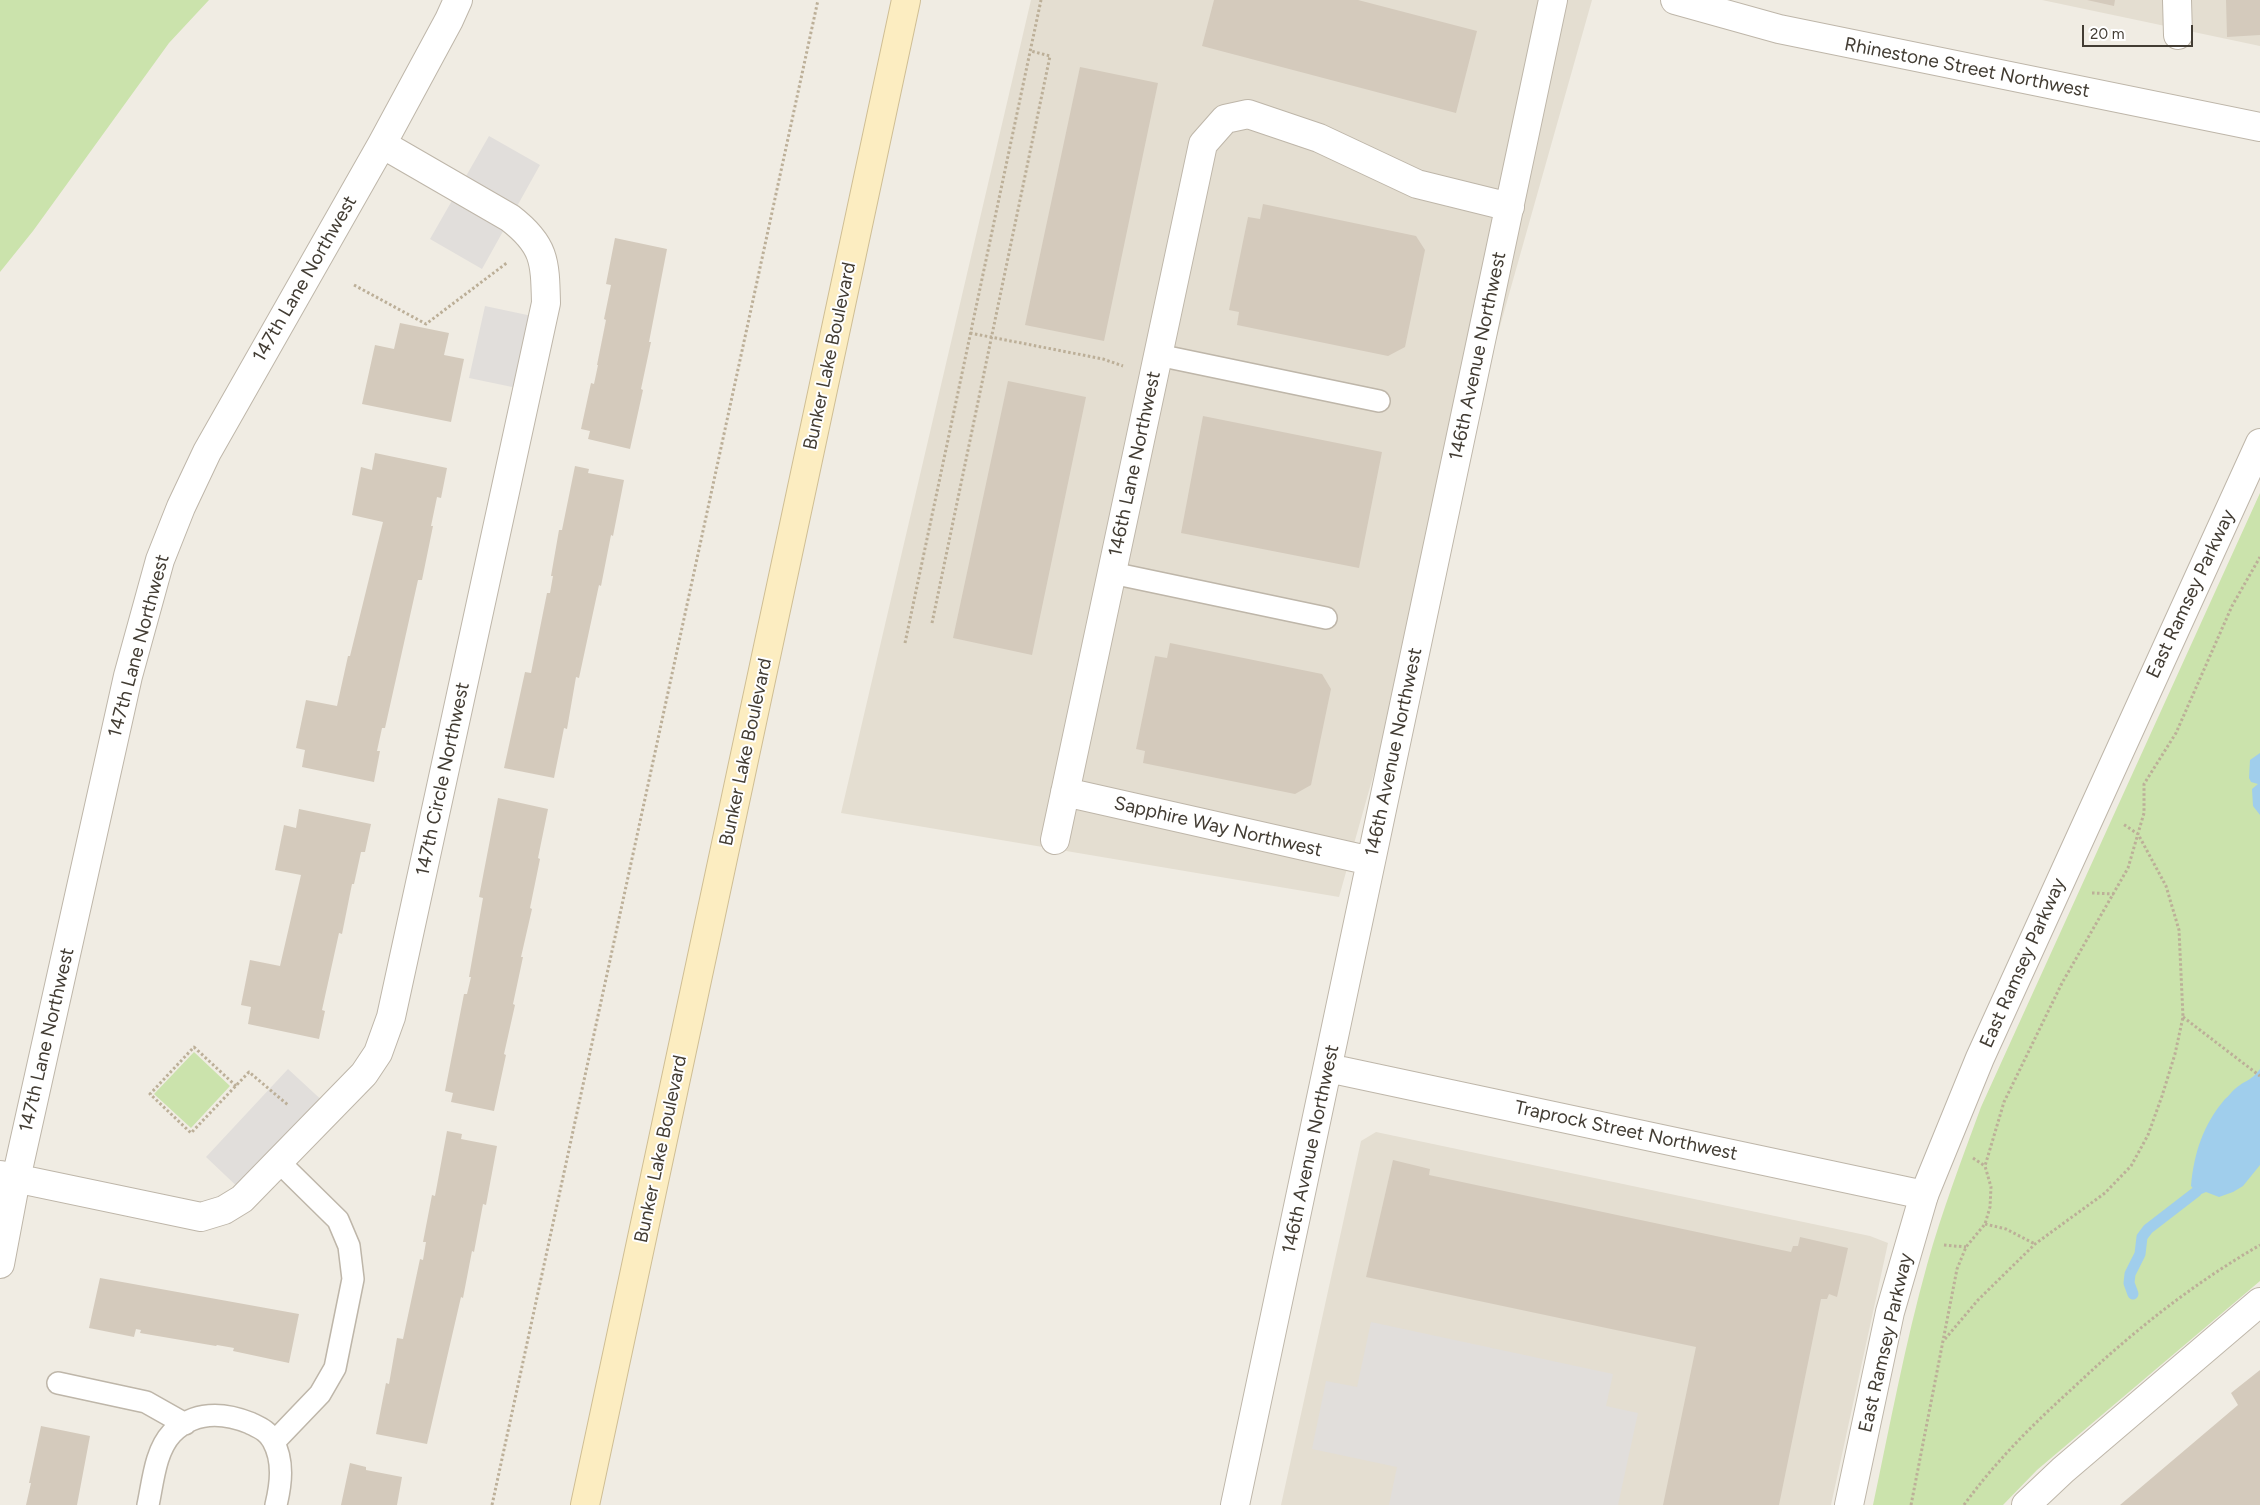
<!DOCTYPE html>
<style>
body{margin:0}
#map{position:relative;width:2260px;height:1505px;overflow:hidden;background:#f0ece3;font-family:Figtree,sans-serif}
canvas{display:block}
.scale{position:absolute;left:2082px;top:25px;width:111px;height:22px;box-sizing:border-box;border:2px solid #423c33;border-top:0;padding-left:6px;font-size:15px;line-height:18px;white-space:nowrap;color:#423c33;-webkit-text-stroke:4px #fff;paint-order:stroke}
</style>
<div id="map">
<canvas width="2260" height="1505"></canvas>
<div class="scale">20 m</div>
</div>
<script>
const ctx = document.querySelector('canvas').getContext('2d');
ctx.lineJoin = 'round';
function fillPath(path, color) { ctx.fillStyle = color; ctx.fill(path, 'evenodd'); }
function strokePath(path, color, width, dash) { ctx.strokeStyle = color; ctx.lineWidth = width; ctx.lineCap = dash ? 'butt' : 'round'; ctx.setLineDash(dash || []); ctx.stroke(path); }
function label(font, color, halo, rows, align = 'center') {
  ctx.font = font + ' Figtree,sans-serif'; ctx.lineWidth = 4; ctx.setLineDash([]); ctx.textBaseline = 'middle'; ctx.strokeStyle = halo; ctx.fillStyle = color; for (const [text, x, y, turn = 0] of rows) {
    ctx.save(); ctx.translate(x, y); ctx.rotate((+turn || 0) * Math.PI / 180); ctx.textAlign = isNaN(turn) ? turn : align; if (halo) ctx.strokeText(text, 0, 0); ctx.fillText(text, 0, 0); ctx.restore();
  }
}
fillPath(new Path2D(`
 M 1031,0 L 1592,0 L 1339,897 L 841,813 Z
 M 2042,0 L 2260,0 L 2260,46 Z
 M 1376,1132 L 1870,1236 L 1888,1243 L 1831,1505 L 1281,1505 L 1361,1141 Z`), '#e4ded1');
fillPath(new Path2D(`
 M 0,0 L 209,0 L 169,43 L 33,231 L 0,272 Z
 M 2260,493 L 2260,1281 L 2037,1470 L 2003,1505 L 1873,1505 C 1890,1425 1905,1344 1927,1265 C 1942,1211 1962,1159 1981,1107 Z
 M 194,1052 L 230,1086 L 191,1128 L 154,1094 Z`), '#cbe3ac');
fillPath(new Path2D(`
 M 489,136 L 540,165 L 482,269 L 430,239 Z
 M 485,306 L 532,316 L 517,388 L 469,378 Z
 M 288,1069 L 327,1105 L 244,1193 L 206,1157 Z
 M 1371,1322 L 1613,1374 L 1606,1406 L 1638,1413 L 1618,1505 L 1389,1505 L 1397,1467 L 1312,1449 L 1326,1381 L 1357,1387 Z`), '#e1dedb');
fillPath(new Path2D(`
 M 2260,753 L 2260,815 L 2253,806 L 2252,789 L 2258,784 L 2251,782 L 2249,778 L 2250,760 Z
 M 2260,1069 L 2260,1165 L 2243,1186 L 2233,1192 L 2219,1197 L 2206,1192 L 2199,1195 L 2191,1186 C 2194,1153 2203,1125 2225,1099 C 2229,1096 2232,1091 2236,1088 C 2247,1079 2250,1082 2260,1069 Z`), '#a0ceec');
strokePath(new Path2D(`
 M 2133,1294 L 2129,1283 L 2130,1274 L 2140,1254 L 2142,1237 L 2148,1229 L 2196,1192`), '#a0ceec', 11);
fillPath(new Path2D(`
 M 1214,0 L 1358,0 L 1477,31 L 1456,113 L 1202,46 Z
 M 2087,0 L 2115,0 L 2114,6 Z
 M 2226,0 L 2260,0 L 2260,35 L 2227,37 Z
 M 1080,67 L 1158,83 L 1104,341 L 1025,325 Z
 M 1263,204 L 1416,236 L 1425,250 L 1405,347 L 1388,356 L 1237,325 L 1239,312 L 1229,310 L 1248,217 L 1260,219 Z
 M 615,238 L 667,249 L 649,342 L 651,342 L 641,389 L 643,390 L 630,449 L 588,439 L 590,431 L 581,429 L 591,383 L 594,384 L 598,365 L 597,365 L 606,320 L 604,319 L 611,285 L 606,284 Z
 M 400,323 L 449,333 L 444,355 L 464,359 L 451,422 L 362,404 L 375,345 L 394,349 Z
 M 1008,381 L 1086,397 L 1032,655 L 953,638 Z
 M 1203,416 L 1382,452 L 1359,568 L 1181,533 Z
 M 375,453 L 447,468 L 441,498 L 437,497 L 431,526 L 433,526 L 422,580 L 418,580 L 385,728 L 382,728 L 377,751 L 380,751 L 374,782 L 302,767 L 305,750 L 296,748 L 306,700 L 337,706 L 348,656 L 350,656 L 383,522 L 352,515 L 361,467 L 372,470 Z
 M 575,466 L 589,469 L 588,473 L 624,480 L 613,536 L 611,535 L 601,586 L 599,585 L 579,678 L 576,677 L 567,729 L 564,728 L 554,778 L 504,768 L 525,672 L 531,673 L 547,593 L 550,593 L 553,576 L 551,576 L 559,530 L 562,530 Z
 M 1170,643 L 1322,674 L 1331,689 L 1311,785 L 1295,794 L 1143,763 L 1145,751 L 1136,749 L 1155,656 L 1167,658 Z
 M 498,798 L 548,809 L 538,858 L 540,859 L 530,908 L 532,909 L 521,957 L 523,957 L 513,1004 L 515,1005 L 504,1054 L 506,1055 L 494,1111 L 451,1102 L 453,1093 L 445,1091 L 464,994 L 467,994 L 471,977 L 469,977 L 483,898 L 479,897 Z
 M 299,809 L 371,824 L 365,852 L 361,852 L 354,884 L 352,884 L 342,934 L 339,933 L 322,1010 L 325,1011 L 319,1039 L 248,1024 L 251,1007 L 241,1005 L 250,960 L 280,966 L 301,875 L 275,870 L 284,825 L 296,828 Z
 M 447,1131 L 462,1134 L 461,1139 L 497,1146 L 486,1205 L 483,1204 L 474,1252 L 472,1251 L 463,1298 L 461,1297 L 427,1444 L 376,1434 L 386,1383 L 389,1384 L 397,1338 L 403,1339 L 420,1259 L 423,1260 L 426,1242 L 423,1242 L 432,1195 L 435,1196 Z
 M 1393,1160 L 1430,1169 L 1429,1175 L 1791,1252 L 1793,1246 L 1798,1246 L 1800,1237 L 1848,1248 L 1837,1297 L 1829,1294 L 1827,1299 L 1821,1299 L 1779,1505 L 1663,1505 L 1696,1347 L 1366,1277 Z
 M 100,1278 L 299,1314 L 289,1363 L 233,1351 L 234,1348 L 217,1345 L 216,1346 L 140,1333 L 141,1330 L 136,1329 L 134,1337 L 89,1328 Z
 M 2260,1370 L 2260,1505 L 2120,1505 L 2238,1405 L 2231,1393 Z
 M 41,1426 L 90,1436 L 77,1505 L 26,1505 L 31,1483 L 29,1483 Z
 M 350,1463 L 366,1467 L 366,1470 L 402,1477 L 397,1505 L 341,1505 Z`), '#d4cabc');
const service = new Path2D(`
 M 1158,355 L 1379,401
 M 1112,573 L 1326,618
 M 58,1383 L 146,1402 L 185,1424
 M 274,1442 L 320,1394 L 335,1368 L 353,1279 L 349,1246 L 338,1220 L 279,1162
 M 148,1505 C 153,1482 155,1451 172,1433 C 194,1411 223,1412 250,1423 C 260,1428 268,1431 273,1441 C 284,1461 281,1484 276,1505`);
const minor = new Path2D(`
 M 2177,0 L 2178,35
 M 1065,792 L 1371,861
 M 1055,840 L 1203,144 L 1225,119 L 1248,114 L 1319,138 L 1417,184 L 1510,207
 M 1328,1068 L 1924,1195
 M 0,1175 L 201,1217 L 224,1210 L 242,1199 L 364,1074 L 378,1053 L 391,1017 L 546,303 C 545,261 545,245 510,218 L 382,144
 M 0,1264 L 16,1179 L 128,676 L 160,560 L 181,507 L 207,452 L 382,144 L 449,20 L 458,0
 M 1235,1505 L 1553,0`);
const tertiary = new Path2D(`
 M 1675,0 L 1779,29 L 2260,127
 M 1849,1505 L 1890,1312 L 1924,1195 L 1980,1058 L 2260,443
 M 2026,1505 L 2063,1470 L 2260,1302`);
const secondary = new Path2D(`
 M 585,1505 L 906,0`);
strokePath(service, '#beb6a9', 24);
strokePath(minor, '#beb6a9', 30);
strokePath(tertiary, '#beb6a9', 30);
strokePath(secondary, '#cfbe94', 30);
strokePath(new Path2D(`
 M 354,285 L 426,324 L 508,262
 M 970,333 L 1103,359 L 1123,366
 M 932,623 L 1050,56 L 1031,51
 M 905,643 L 1041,0
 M 2092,893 L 2114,894
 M 2183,1017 L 2260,1076
 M 236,1086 L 194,1047 L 150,1094 L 191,1133 L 249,1072 L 288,1105
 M 1973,1158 L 1985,1166
 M 1985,1224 L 2006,1229 L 2035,1244
 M 1944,1245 L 1966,1247
 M 1945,1339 L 1978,1300 L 2035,1244 L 2105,1193 L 2131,1166 L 2148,1135 L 2162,1096 L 2175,1054 L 2183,1017 L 2179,930 L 2166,886 L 2138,834 L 2123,824
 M 492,1505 L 818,0
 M 1911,1505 L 1957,1269 L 1966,1247 L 1985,1224 L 1990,1207 L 1991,1187 L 1985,1166 L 2004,1102 L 2062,983 L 2128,868 L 2144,813 L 2144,784 L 2176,733 L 2232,606 L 2260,557
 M 1964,1505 C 1995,1462 2033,1424 2073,1388 C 2131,1333 2191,1285 2260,1245`), '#bcaf98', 3, [2.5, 2.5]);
strokePath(service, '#fff', 21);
strokePath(minor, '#fff', 28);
strokePath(tertiary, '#fff', 28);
strokePath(secondary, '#fcedc1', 28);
label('19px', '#423c33', '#fff', [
 ["Rhinestone Street Northwest",1967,68,11],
 ["147th Lane Northwest",305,279,-60],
 ["Bunker Lake Boulevard",830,356,-78],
 ["146th Avenue Northwest",1478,356,-78],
 ["146th Lane Northwest",1135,464,-78],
 ["East Ramsey Parkway",2191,594,-65],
 ["147th Lane Northwest",139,646,-75],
 ["Bunker Lake Boulevard",746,752,-78],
 ["146th Avenue Northwest",1394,752,-78],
 ["147th Circle Northwest",443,779,-78],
 ["Sapphire Way Northwest",1218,827,13],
 ["East Ramsey Parkway",2023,963,-66],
 ["147th Lane Northwest",47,1040,-77],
 ["Traprock Street Northwest",1626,1131,12],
 ["Bunker Lake Boulevard",661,1149,-78],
 ["146th Avenue Northwest",1311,1149,-78],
 ["East Ramsey Parkway",1886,1343,-77]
]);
</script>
